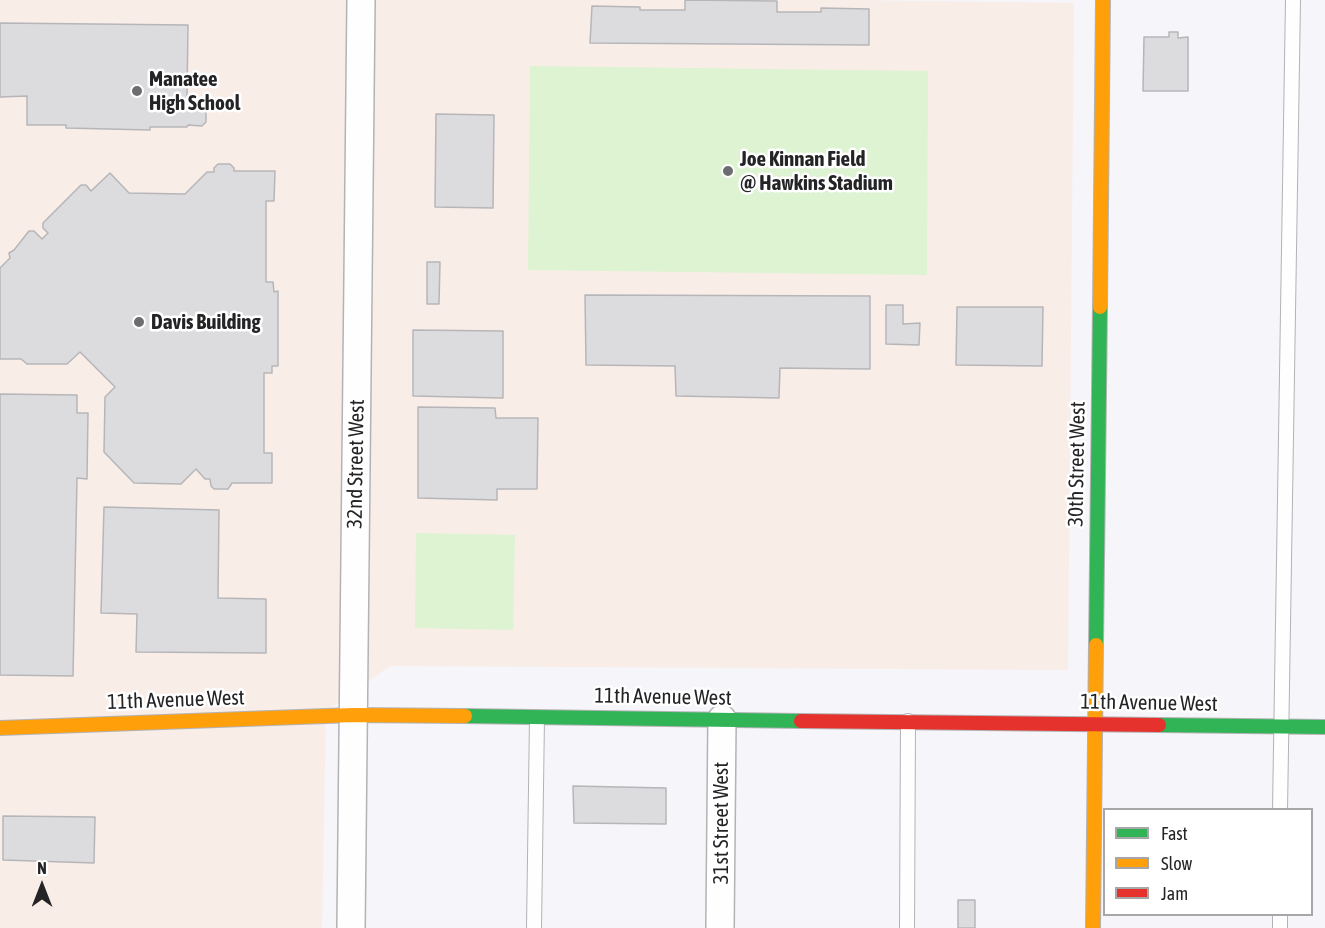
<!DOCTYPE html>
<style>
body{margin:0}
#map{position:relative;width:1325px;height:928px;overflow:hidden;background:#f5f5fa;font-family:"Asap Condensed",sans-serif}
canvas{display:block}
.legend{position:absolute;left:1103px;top:808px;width:210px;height:108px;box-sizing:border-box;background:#fff;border:2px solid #a7a7a8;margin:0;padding:8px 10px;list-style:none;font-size:18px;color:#242426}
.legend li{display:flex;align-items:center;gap:12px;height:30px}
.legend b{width:30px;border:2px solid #a7a7a8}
.north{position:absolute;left:12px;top:856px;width:60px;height:60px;-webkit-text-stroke:4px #fff;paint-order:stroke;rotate:0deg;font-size:16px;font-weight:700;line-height:24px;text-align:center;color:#242426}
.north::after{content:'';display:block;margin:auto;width:21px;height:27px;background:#242426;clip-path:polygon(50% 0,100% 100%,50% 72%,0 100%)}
</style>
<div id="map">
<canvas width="1325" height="928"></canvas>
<ul class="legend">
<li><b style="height:8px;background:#30b455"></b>Fast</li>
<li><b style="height:8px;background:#ff9f0a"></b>Slow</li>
<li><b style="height:8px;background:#e5322d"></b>Jam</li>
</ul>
<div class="north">N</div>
</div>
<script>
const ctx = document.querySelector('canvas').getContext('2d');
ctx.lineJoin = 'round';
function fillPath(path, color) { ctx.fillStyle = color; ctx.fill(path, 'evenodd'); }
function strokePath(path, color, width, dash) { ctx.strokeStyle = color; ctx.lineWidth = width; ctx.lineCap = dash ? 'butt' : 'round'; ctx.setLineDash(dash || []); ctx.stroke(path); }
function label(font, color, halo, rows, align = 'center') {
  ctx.font = font + ' "Asap Condensed",sans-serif'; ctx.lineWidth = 5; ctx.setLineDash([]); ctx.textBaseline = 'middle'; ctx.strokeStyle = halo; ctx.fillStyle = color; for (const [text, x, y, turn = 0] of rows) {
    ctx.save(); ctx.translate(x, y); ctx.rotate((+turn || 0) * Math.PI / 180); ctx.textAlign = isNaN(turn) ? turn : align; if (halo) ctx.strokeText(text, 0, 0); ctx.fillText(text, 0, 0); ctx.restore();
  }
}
fillPath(new Path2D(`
 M 0,0 L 853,0 L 1074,3 L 1068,670 L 390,666 L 326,711 L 322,928 L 0,928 Z`), '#f9ede8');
fillPath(new Path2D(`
 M 530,66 L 928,71 L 927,275 L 528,270 Z
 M 416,533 L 515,535 L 513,630 L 415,628 Z`), '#ddf3d1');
const building = new Path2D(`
 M 685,0 L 777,1 L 777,12 L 821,12 L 821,8 L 869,9 L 869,45 L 590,43 L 592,6 L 640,7 L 640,10 L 685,10 Z
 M 0,23 L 188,25 L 187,97 L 202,98 L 206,102 L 206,122 L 202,126 L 188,125 L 187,127 L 150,127 L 150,130 L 66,128 L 66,125 L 27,125 L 27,96 L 0,97 Z
 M 1169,32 L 1178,32 L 1178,38 L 1188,37 L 1188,91 L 1143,91 L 1144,37 L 1169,37 Z
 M 436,114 L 494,115 L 493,208 L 435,207 Z
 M 218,164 L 230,164 L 234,168 L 234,171 L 275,171 L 274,201 L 266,201 L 266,282 L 273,282 L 274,292 L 278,291 L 278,366 L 272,366 L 272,373 L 264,373 L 264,453 L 272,453 L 272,483 L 232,483 L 228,489 L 214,489 L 211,486 L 210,479 L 205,479 L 196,469 L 181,484 L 134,483 L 104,452 L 105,397 L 115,387 L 80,352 L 67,364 L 27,364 L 21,359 L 0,359 L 0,268 L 10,258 L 9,253 L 14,250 L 29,231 L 34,231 L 42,239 L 48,233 L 43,228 L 43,223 L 81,185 L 86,185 L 91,191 L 110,173 L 129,193 L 185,194 L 207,172 L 214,172 L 214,168 Z
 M 427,262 L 440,262 L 439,304 L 427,304 Z
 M 585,295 L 870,296 L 870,369 L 780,368 L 779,398 L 676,396 L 675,366 L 586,365 Z
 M 886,305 L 903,305 L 903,324 L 920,323 L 919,345 L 886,344 Z
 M 957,307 L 1043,307 L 1042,366 L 956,365 Z
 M 413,330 L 503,331 L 503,398 L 413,396 Z
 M 0,394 L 77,395 L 77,413 L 88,413 L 87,479 L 77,478 L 73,676 L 0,675 Z
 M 418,407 L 495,408 L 496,418 L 538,418 L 537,489 L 497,489 L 497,500 L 418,498 Z
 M 104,507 L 219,510 L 218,598 L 266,599 L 266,653 L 136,652 L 137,614 L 101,613 Z
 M 573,786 L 666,788 L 666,824 L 574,823 Z
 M 3,816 L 95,817 L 94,863 L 3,860 Z
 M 958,900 L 975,900 L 975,928 L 958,928 Z`);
fillPath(building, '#dcdcdf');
strokePath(building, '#b6b6b9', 1.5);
const lane = new Path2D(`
 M 1280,810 L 1293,0
 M 534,928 L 537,717
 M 907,928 L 908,721
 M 1280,928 L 1280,914`);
const street = new Path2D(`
 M 351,928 L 361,0
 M 720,928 L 722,719`);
const fast = new Path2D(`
 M 1096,645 L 1100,307
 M 465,716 L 801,721
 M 1159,725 L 1325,727`);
const slow = new Path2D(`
 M 1100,307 L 1103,0
 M 0,728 L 353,715 L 465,716
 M 1093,928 L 1096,645`);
const jam = new Path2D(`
 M 801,721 L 1159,725`);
strokePath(lane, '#b3b3b6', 16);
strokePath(street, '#b3b3b6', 30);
strokePath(fast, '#b3b3b6', 16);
strokePath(slow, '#b3b3b6', 16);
strokePath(jam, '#b3b3b6', 16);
strokePath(lane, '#fefefe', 14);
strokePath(street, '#fefefe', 27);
strokePath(fast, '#30b455', 14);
strokePath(slow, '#ff9f0a', 14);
strokePath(jam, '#e5322d', 14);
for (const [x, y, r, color] of [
 [137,91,6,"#6d6d70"],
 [728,171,6,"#6d6d70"],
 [139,322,6,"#6d6d70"]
]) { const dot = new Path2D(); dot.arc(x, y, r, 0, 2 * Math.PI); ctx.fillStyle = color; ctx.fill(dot); strokePath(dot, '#fff', 2); }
label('bold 21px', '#242426', '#fff', [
 ["Manatee",149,79],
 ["High School",149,103],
 ["Joe Kinnan Field",740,159],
 ["@ Hawkins Stadium",740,183],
 ["Davis Building",151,322]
], 'left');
label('21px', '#242426', '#fff', [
 ["32nd Street West",356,464,-89],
 ["30th Street West",1077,464,-89],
 ["11th Avenue West",663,697,1],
 ["11th Avenue West",176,700,-2],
 ["11th Avenue West",1149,703,1],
 ["31st Street West",721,823,-90]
]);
</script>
